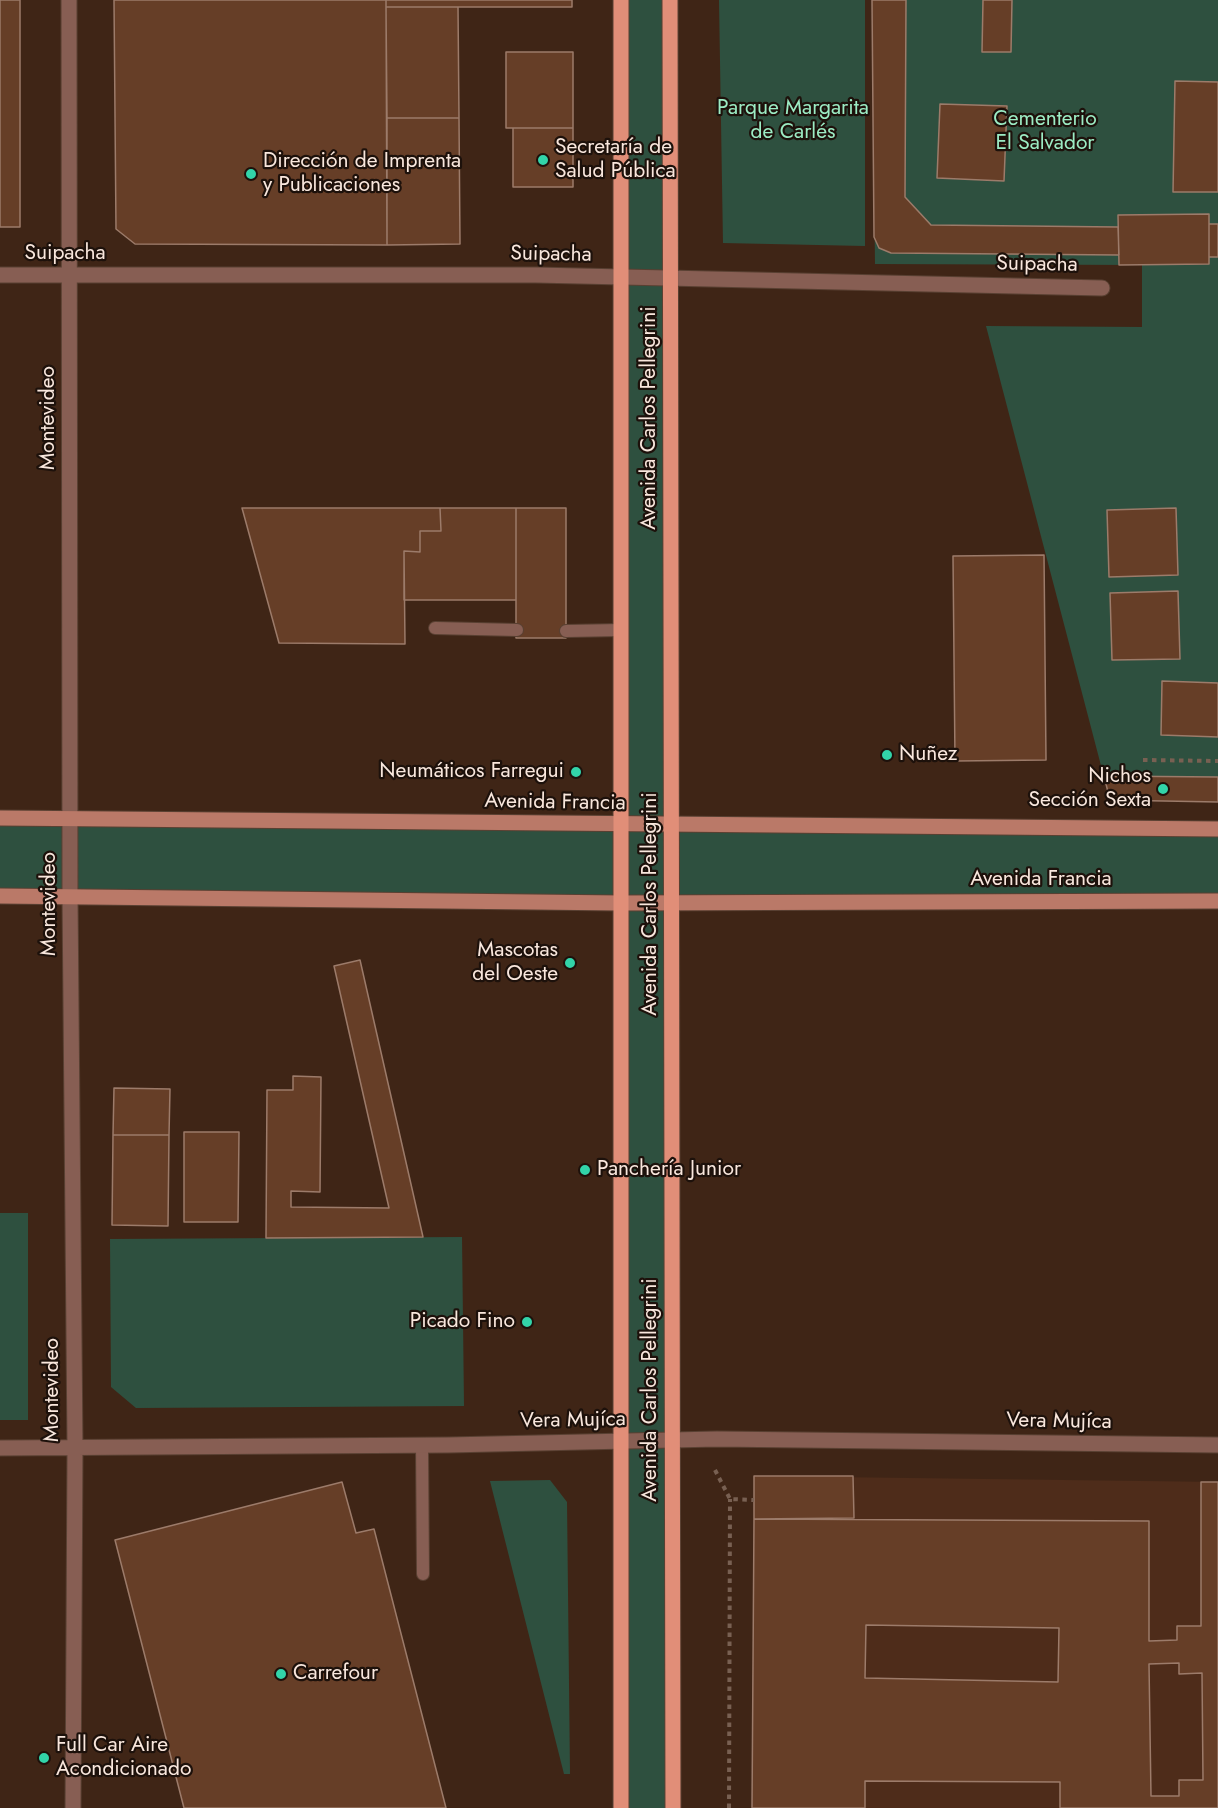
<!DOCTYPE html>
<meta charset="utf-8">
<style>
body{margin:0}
canvas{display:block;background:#3f2516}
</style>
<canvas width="1218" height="1808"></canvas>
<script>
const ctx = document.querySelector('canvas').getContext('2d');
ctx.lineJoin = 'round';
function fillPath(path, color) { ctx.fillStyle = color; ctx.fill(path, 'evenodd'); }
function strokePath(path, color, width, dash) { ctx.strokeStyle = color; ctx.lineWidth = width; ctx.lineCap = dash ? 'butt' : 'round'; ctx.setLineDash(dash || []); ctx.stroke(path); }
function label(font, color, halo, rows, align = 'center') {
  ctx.font = font + ' Jost,sans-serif'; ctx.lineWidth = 4.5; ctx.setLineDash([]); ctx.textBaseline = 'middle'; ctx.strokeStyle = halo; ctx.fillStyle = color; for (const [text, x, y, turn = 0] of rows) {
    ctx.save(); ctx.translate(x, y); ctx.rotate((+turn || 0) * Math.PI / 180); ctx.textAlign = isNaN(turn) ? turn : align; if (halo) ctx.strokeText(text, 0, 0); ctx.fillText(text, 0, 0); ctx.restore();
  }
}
fillPath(new Path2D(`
 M 754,1476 L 1218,1482 L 1218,1808 L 752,1808 Z`), '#4e2c1a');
fillPath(new Path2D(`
 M 621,0 L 670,0 L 672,824 L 1218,829 L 1218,901 L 672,903 L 673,1808 L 621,1808 L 621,903 L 0,896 L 0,818 L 620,824 Z
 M 719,0 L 865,0 L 865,246 L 723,243 Z
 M 872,0 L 1218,0 L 1218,802 L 1110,800 L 986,326 L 1142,327 L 1142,265 L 875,264 Z
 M 0,1213 L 28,1213 L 28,1420 L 0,1420 Z
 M 462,1237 L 464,1406 L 136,1408 L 111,1387 L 110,1239 Z
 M 550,1480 L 567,1502 L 570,1774 L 564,1774 L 490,1481 Z`), '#2e503f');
const building = new Path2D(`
 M 0,0 L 20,0 L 20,227 L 0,227 Z
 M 114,0 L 386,0 L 387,245 L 135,244 L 116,229 Z
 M 386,0 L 572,0 L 572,7 L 386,7 Z
 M 872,0 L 906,0 L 905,197 L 931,225 L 1118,227 L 1119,255 L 891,253 L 879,248 L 874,237 Z
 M 983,0 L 1012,0 L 1011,52 L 982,52 Z
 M 386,7 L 458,7 L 459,118 L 387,118 Z
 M 506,52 L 573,52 L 573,128 L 506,128 Z
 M 1175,81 L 1218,82 L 1218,192 L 1173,192 Z
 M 940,104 L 1007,106 L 1004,181 L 937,178 Z
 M 387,118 L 459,118 L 460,244 L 387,245 Z
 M 513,128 L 573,128 L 573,187 L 513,187 Z
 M 1209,214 L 1209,264 L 1119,265 L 1118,215 Z
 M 1209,224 L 1218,224 L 1218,257 L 1209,257 Z
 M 242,508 L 440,508 L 441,531 L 420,531 L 420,552 L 404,551 L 405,644 L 279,643 Z
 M 440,508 L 516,508 L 516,600 L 404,600 L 404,551 L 420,552 L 420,531 L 441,531 Z
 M 516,508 L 566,508 L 566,638 L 516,638 Z
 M 1176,508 L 1178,575 L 1109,577 L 1107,510 Z
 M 1044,555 L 1046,760 L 955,761 L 953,556 Z
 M 1178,591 L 1180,659 L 1112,660 L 1110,593 Z
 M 1162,681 L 1218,683 L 1218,737 L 1161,735 Z
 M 1104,776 L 1218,777 L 1218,802 L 1110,800 Z
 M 360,960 L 423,1237 L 266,1238 L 267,1090 L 293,1090 L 293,1076 L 321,1077 L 320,1192 L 291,1191 L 291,1207 L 389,1208 L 334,966 Z
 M 114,1088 L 170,1089 L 169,1135 L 113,1135 Z
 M 184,1132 L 239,1132 L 238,1222 L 184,1222 Z
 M 113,1135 L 169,1135 L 168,1226 L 112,1225 Z
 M 754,1476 L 853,1476 L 854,1518 L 754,1519 Z
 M 342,1482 L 356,1533 L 374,1529 L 446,1808 L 184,1808 L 115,1540 Z
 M 1201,1482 L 1218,1482 L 1218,1808 L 1060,1808 L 1060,1782 L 865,1781 L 865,1808 L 752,1808 L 754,1519 L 1149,1521 L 1149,1641 L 1177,1640 L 1177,1626 L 1201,1626 ZM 866,1625 L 1059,1628 L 1058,1682 L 865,1678 ZM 1179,1663 L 1179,1674 L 1202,1673 L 1203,1780 L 1179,1780 L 1179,1796 L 1151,1796 L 1149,1664 Z`);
fillPath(building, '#663e27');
strokePath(building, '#9c7b6a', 1.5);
const service = new Path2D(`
 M 435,628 L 517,630
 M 566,631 L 621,630
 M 422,1445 L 423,1574`);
const minor = new Path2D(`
 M 69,0 L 70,896 L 75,1448 L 73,1808
 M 0,275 L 536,275 L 1102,288
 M 0,1448 L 448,1445 L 717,1439 L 1218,1445`);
const secondary = new Path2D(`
 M 0,818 L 1218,829
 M 0,896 L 621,903 L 1218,901`);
const primary = new Path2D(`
 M 621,0 L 621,1808
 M 670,0 L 673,1808`);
strokePath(service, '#594032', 14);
strokePath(minor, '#594032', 17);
strokePath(secondary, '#594032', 17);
strokePath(primary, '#594032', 17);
strokePath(new Path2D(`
 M 1143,760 L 1218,761
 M 715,1470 L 730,1499 L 754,1500
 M 729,1808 L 730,1499`), '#786052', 4, [4.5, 4.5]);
strokePath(service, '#875e53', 12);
strokePath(minor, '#875e53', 15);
strokePath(secondary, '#ba7968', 15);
strokePath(primary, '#e18e78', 15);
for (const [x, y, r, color] of [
 [543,160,6,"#32d4a9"],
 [251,174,6,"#32d4a9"],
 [887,755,6,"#32d4a9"],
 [576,772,6,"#32d4a9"],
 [1163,789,6,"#32d4a9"],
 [570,963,6,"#32d4a9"],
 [585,1170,6,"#32d4a9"],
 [527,1322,6,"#32d4a9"],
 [281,1674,6,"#32d4a9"],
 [44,1758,6,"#32d4a9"]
]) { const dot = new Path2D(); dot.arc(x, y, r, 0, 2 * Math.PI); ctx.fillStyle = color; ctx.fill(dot); strokePath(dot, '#1d110b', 2); }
label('21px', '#9cecc4', '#1d110b', [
 ["Parque Margarita",793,109],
 ["de Carlés",793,133],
 ["Cementerio",1045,120],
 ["El Salvador",1045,144]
]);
label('21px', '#f9e7dd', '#1d110b', [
 ["Secretaría de",555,148],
 ["Salud Pública",555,172],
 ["Dirección de Imprenta",263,162],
 ["y Publicaciones",263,186],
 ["Nuñez",899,755],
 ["Neumáticos Farregui",564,772,"right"],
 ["Nichos",1151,777,"right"],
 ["Sección Sexta",1151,801,"right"],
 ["Mascotas",558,951,"right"],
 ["del Oeste",558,975,"right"],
 ["Panchería Junior",597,1170],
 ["Picado Fino",515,1322,"right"],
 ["Carrefour",293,1674],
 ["Full Car Aire",56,1746],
 ["Acondicionado",56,1770]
], 'left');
label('21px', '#f9e7dd', '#1d110b', [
 ["Suipacha",65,254],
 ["Suipacha",551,255,1],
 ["Suipacha",1037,265,1],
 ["Montevideo",49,418,-90],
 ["Avenida Carlos Pellegrini",650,418,-90],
 ["Avenida Francia",555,803,1],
 ["Avenida Francia",1041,880],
 ["Montevideo",50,904,-90],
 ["Avenida Carlos Pellegrini",651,904,-90],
 ["Montevideo",53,1390,-90],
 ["Avenida Carlos Pellegrini",651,1390,-90],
 ["Vera Mujíca",573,1421,-1],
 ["Vera Mujíca",1059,1422,1]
]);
</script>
